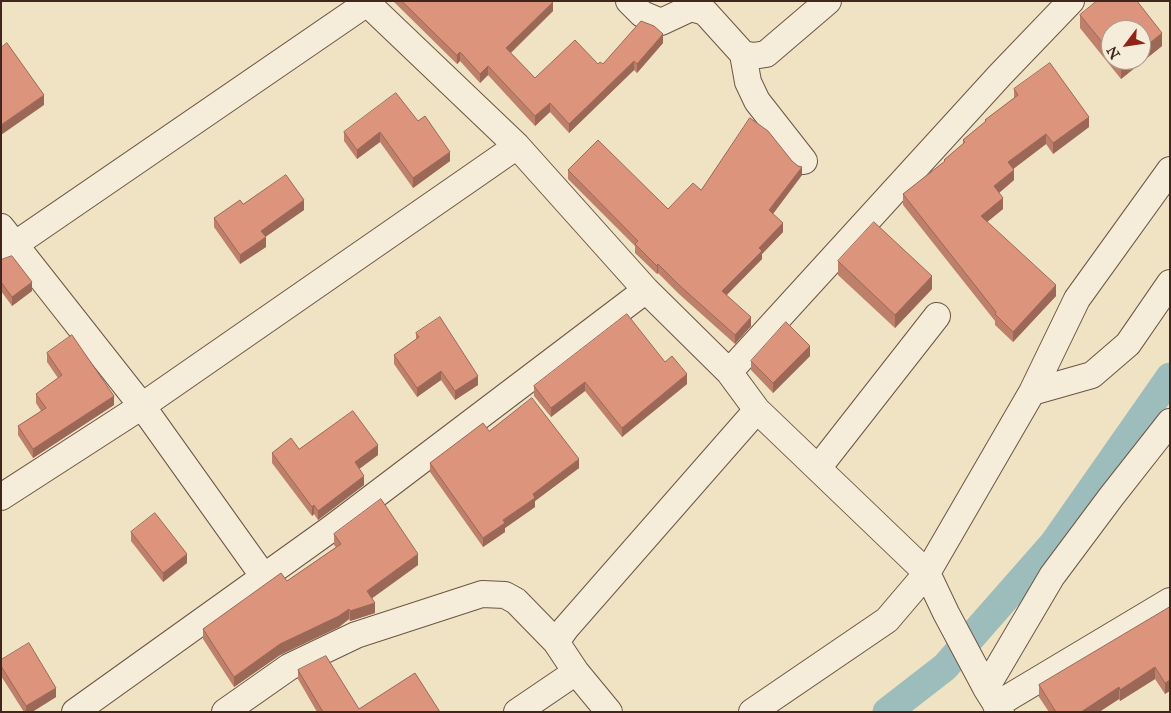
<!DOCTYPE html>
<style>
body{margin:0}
#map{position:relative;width:1171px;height:713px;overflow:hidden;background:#f0e3c4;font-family:"IM FELL Great Primer",serif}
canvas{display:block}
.frame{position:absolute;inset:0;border:2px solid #40261c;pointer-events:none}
.north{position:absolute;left:1101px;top:20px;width:50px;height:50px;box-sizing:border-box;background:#f5edd9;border:1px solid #ad9d8d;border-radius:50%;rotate:239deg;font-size:14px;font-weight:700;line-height:20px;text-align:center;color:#40261c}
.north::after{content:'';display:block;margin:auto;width:18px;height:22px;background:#8f2418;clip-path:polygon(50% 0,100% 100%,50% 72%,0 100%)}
</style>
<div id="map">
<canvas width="1171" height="713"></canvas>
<div class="frame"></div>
<div class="north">N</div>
</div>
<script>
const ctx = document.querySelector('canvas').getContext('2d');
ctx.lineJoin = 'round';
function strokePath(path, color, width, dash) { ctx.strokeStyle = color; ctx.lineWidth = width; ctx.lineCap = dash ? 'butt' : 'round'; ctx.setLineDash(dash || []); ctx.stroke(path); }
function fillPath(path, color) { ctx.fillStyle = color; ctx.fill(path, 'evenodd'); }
strokePath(new Path2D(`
 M 887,712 L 945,667 L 1054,543 L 1170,377`), '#9dbdbc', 29);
const minor = new Path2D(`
 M 365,1 L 517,146 L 646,290 L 729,372 L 757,410 L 927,573 L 946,613 L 986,688 L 1001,712
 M 629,1 L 642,14 L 661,22 L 691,8 L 705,12 L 743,54 L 753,56 L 766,54 L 828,1
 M 743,54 L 748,82 L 757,101 L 804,161
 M 1,227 L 142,406 L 264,577
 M 1,254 L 367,3
 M 729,372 L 1000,75 L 1071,1
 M 1032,392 L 1092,375 L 1128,344 L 1170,283
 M 818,468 L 937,316
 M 1,497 L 142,406 L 517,146
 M 556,642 L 566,628 L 757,410
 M 986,688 L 1052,576 L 1111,497 L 1170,422
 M 996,705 L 1170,601
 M 75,712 L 332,528 L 646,290
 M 225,712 L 289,667 L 356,635 L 482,594 L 505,595 L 516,601 L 556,642 L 576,672 L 609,712
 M 517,712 L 576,672
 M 752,712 L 887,620 L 927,573 L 1032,392 L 1077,299 L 1170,170`);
strokePath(minor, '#6c5546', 28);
strokePath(minor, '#f5edd9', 26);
fillPath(new Path2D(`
 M 393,1 L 553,1 L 553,11 L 511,53 L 535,78 L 598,64 L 603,64 L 663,43 L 637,73 L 634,70 L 569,133 L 550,112 L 535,126 L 488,75 L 480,83 L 460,61 L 457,64 Z
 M 1080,15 L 1162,46 L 1121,79 L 1080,28 ZM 1111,30 L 1141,60 L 1111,60 Z
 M 1014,89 L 1089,127 L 1053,154 L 1046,144 L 1013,169 L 1014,180 L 999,193 L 1003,209 L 987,222 L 1056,296 L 1013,342 L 995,325 L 995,321 L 903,205 L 903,194 L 944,162 L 944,160 L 963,144 L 963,140 L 985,122 L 985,120 L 1014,98 Z
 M 418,121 L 450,161 L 413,188 L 380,142 L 357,159 L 344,141 L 344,132 Z
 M 568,170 L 668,209 L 701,190 L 802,175 L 773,214 L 783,232 L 762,254 L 762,259 L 726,295 L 751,326 L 735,344 L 679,294 L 658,273 L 657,274 L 635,253 L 635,246 L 568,179 Z
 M 243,204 L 304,210 L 265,237 L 266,247 L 240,264 L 214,227 L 214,218 Z
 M 1,260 L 32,291 L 12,306 L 1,291 Z
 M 838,261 L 932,289 L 895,328 L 838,275 Z
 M 416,333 L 478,385 L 455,400 L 441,380 L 417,397 L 394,364 L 394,355 L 416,339 Z
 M 47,353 L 114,405 L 33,458 L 18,435 L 18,426 L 41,411 L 36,403 L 36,394 L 58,378 L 47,362 Z
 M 810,356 L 773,393 L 751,370 L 751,361 Z
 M 665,362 L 687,384 L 622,437 L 585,391 L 551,417 L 534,396 L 534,386 Z
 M 489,431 L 579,468 L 535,501 L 535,507 L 505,528 L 505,532 L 483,547 L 430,472 L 430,463 Z
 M 299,449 L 378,455 L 359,469 L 364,485 L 318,520 L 314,514 L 312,516 L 272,463 L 272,453 Z
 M 131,532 L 187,563 L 163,582 L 131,541 Z
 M 334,534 L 418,565 L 372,598 L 375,613 L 350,621 L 349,619 L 339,627 L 280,655 L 234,687 L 203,639 L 203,629 L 287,581 L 336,547 L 334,545 Z
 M 1170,607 L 1165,694 L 1155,679 L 1120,701 L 1119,699 L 1099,712 L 1049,712 L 1039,697 L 1039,685 Z
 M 1,660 L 56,697 L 32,712 L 24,712 L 1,676 Z
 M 298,670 L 359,709 L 440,712 L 317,712 L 298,679 Z`), '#be7f6b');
fillPath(new Path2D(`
 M 553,2 L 553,11 L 506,57 L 506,48 Z
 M 1162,33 L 1162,46 L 1121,79 L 1121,66 L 1128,60 L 1141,60 L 1141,50 Z
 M 663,34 L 663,43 L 637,73 L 637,64 Z
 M 460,52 L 460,61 L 457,64 L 457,55 Z
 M 634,61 L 634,70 L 569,133 L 569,124 Z
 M 488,66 L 488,75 L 480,83 L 480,74 Z
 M 44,95 L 44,105 L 1,135 L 1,125 Z
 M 550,103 L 550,112 L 535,126 L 535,116 Z
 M 1089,117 L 1089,127 L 1053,154 L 1053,143 Z
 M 380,132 L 380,142 L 357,159 L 357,150 Z
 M 1046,134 L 1046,144 L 1008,173 L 1008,162 Z
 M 450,152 L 450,161 L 413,188 L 413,178 Z
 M 802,167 L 802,175 L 769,219 L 769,210 Z
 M 1014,170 L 1014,180 L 994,197 L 994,186 Z
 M 1003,198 L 1003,209 L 981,227 L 981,216 Z
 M 304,200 L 304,210 L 261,240 L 261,231 Z
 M 783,223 L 783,232 L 762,254 L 762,259 L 722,300 L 722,291 L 759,248 Z
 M 266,237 L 266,247 L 240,264 L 240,255 Z
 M 658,264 L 658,273 L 657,274 L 657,266 Z
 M 932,276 L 932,289 L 895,328 L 895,315 Z
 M 32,282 L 32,291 L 12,306 L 12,297 Z
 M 1056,285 L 1056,296 L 1013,342 L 1013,332 Z
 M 751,317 L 751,326 L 735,344 L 735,335 Z
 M 810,346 L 810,356 L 773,393 L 773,383 Z
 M 441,371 L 441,380 L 417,397 L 417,388 Z
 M 687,374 L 687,384 L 622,437 L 622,428 Z
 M 478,376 L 478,385 L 455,400 L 455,391 Z
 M 585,382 L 585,391 L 551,417 L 551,408 Z
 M 114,396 L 114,405 L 33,458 L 33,449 Z
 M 378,445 L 378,455 L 355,472 L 355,462 Z
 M 579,459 L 579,468 L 535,501 L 535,507 L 505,528 L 505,532 L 483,547 L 483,538 L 533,494 Z
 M 364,476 L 364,485 L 318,520 L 318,511 Z
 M 314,505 L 314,514 L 312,516 L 312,507 Z
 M 187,554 L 187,563 L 163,582 L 163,573 Z
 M 418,554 L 418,565 L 367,602 L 367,591 Z
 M 375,603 L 375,613 L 350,621 L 350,611 Z
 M 349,609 L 349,619 L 339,627 L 280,655 L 234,687 L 234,677 L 280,644 Z
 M 1155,667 L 1155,679 L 1120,701 L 1120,690 Z
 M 1170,680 L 1170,691 L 1165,694 L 1165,683 Z
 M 1119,687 L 1119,699 L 1099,712 L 1081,712 Z
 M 56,688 L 56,697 L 32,712 L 26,712 L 26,706 Z`), '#9b6857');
const building = new Path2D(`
 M 402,1 L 553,1 L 553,2 L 506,48 L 535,78 L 575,40 L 598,64 L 600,62 L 603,64 L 641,21 L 654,26 L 663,34 L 637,64 L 634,61 L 569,124 L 550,103 L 535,116 L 488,66 L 480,74 L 460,52 L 457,55 Z
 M 1097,1 L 1137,1 L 1162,33 L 1141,50 L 1141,30 L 1111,30 L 1111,53 L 1080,15 Z
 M 7,43 L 44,95 L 1,125 L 1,48 Z
 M 1116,60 L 1128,60 L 1121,66 Z
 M 1050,63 L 1089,117 L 1053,143 L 1046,134 L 1008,162 L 1014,170 L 994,186 L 1003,198 L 981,216 L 1056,285 L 1013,332 L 995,314 L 996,312 L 903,194 L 945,161 L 944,160 L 965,142 L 963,140 L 986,121 L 985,120 L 1018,95 L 1014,89 Z
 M 396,93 L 418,121 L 425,116 L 450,152 L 413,178 L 380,132 L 357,150 L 344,132 Z
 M 750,118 L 768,131 L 792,161 L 798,166 L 802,167 L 769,210 L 783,223 L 759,248 L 762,251 L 722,291 L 751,317 L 735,335 L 679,285 L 658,264 L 657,266 L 635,244 L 638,241 L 568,170 L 598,140 L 668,209 L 693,183 L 701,190 Z
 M 286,175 L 304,200 L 261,231 L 266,237 L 240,255 L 214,218 L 240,200 L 243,204 Z
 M 874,222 L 932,276 L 895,315 L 838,261 Z
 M 12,256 L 32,282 L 12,297 L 1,282 L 1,260 Z
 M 627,314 L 665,362 L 672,356 L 687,374 L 622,428 L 585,382 L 551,408 L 534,386 Z
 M 440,317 L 478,376 L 455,391 L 441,371 L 417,388 L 394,355 L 419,337 L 416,333 Z
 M 786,322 L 810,346 L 773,383 L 751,361 Z
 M 72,335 L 114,396 L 33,449 L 18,426 L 46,408 L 36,394 L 62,375 L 47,353 Z
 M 532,398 L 579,459 L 533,494 L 535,498 L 503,520 L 505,523 L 483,538 L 430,463 L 483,423 L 489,431 Z
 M 353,411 L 378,445 L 355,462 L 364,476 L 318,511 L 314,505 L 312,507 L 272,453 L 291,438 L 299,449 Z
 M 381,499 L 418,554 L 367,591 L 375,603 L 350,611 L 349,609 L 339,616 L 280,644 L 234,677 L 203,629 L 281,573 L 287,581 L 341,544 L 334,534 Z
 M 155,513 L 187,554 L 163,573 L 131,532 Z
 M 1170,607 L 1170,680 L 1165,683 L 1155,667 L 1120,690 L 1119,687 L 1081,712 L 1056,712 L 1039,685 Z
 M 29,643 L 56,688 L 26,706 L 1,666 L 1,660 Z
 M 326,656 L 359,709 L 415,673 L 440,712 L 323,712 L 298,670 Z`);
fillPath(building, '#dd947c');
strokePath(building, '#9b6857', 1);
</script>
